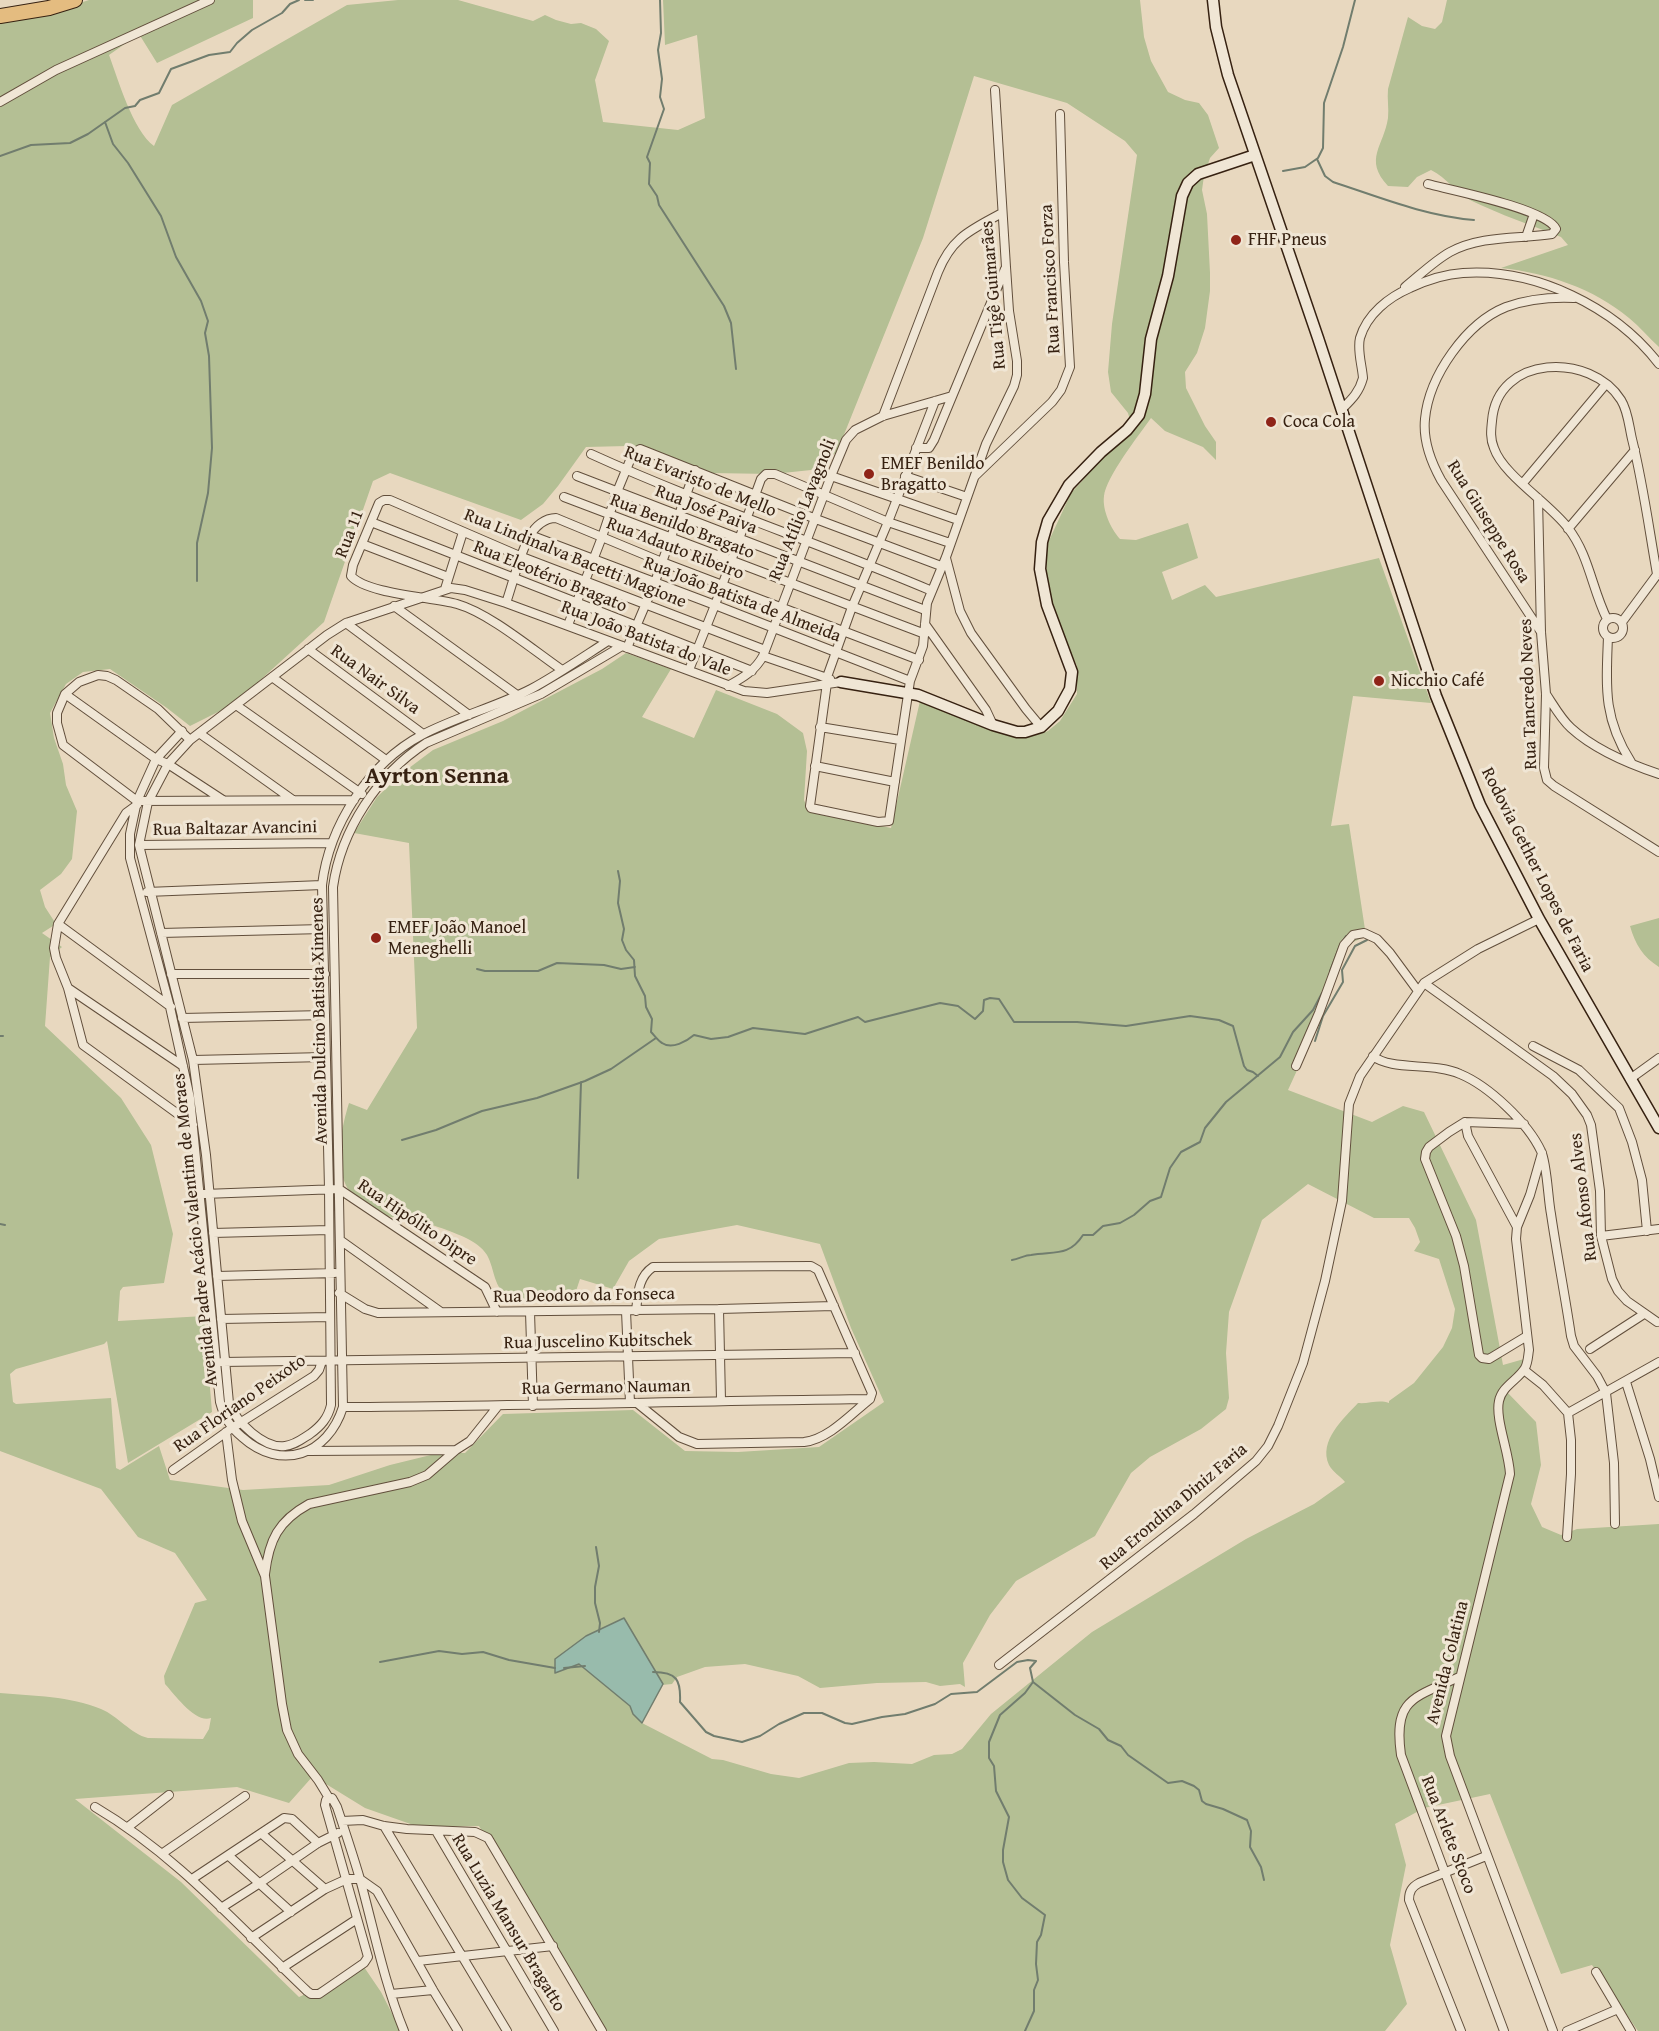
<!DOCTYPE html>
<meta charset="utf-8">
<style>
body{margin:0}
canvas{display:block;background:#e8d8bf}
</style>
<canvas width="1659" height="2031"></canvas>
<script>
const ctx = document.querySelector('canvas').getContext('2d');
ctx.lineJoin = 'round';
function fillPath(path, color) { ctx.fillStyle = color; ctx.fill(path, 'evenodd'); }
function strokePath(path, color, width, dash) { ctx.strokeStyle = color; ctx.lineWidth = width; ctx.lineCap = dash ? 'butt' : 'round'; ctx.setLineDash(dash || []); ctx.stroke(path); }
function label(font, color, halo, rows, align = 'center') {
  ctx.font = font + ' "Gentium Book Plus",serif'; ctx.lineWidth = 6; ctx.setLineDash([]); ctx.textBaseline = 'middle'; ctx.strokeStyle = halo; ctx.fillStyle = color; for (const [text, x, y, turn = 0] of rows) {
    ctx.save(); ctx.translate(x, y); ctx.rotate((+turn || 0) * Math.PI / 180); ctx.textAlign = isNaN(turn) ? turn : align; if (halo) ctx.strokeText(text, 0, 0); ctx.fillText(text, 0, 0); ctx.restore();
  }
}
fillPath(new Path2D(`
 M 89,0 L 253,0 L 253,18 L 157,63 L 139,34 L 109,55 C 118,79 133,131 154,146 L 172,105 L 347,5 L 398,0 L 458,0 L 533,21 L 545,15 L 556,20 L 571,24 L 581,23 L 596,29 L 609,41 L 595,80 L 603,122 L 678,130 L 705,118 L 697,35 L 665,45 L 663,0 L 1140,0 L 1144,37 L 1151,61 L 1168,92 L 1185,100 L 1199,103 L 1208,115 L 1219,148 L 1210,158 L 1204,176 L 1202,190 L 1207,214 L 1210,273 L 1210,291 L 1205,328 L 1197,353 L 1185,372 L 1186,388 L 1205,426 L 1216,442 L 1216,460 L 1203,447 L 1165,431 L 1151,418 C 1139,435 1106,477 1104,496 C 1102,510 1111,529 1120,539 L 1136,540 L 1188,523 L 1198,558 L 1162,572 L 1172,600 L 1205,585 L 1216,597 L 1379,558 L 1431,703 L 1353,696 L 1331,826 L 1349,824 L 1366,936 L 1347,945 L 1305,1053 L 1288,1090 L 1372,1122 L 1403,1106 L 1424,1112 L 1476,1220 L 1503,1365 L 1524,1359 L 1526,1376 L 1506,1391 L 1536,1422 L 1541,1465 L 1531,1504 L 1542,1527 L 1561,1535 L 1577,1529 L 1659,1524 L 1659,2031 L 1638,2031 L 1592,1965 L 1561,1974 L 1490,1794 L 1424,1808 L 1395,1824 L 1406,1865 L 1390,1945 L 1407,2004 L 1385,2031 L 599,2031 L 479,1826 L 419,1827 L 365,1808 L 313,1776 L 289,1803 L 237,1787 L 75,1799 L 181,1882 L 299,1997 L 364,1967 L 381,1992 L 401,2031 L 0,2031 L 0,1693 C 34,1696 70,1696 101,1709 C 118,1716 131,1734 148,1738 L 203,1739 L 209,1729 L 211,1718 C 196,1724 175,1695 165,1684 L 164,1676 L 195,1603 L 207,1600 L 175,1553 L 138,1537 L 101,1489 L 0,1451 L 0,23 L 55,11 ZM 974,76 L 1067,103 L 1125,141 L 1137,155 L 1112,324 L 1108,372 L 1111,392 L 1128,413 L 1132,427 L 1071,493 L 1047,545 L 1046,581 L 1050,600 L 1058,623 L 1077,666 L 1077,694 L 1060,721 L 1048,731 L 1033,736 L 1001,733 L 920,701 L 891,828 L 813,811 L 806,805 L 804,800 L 807,751 L 803,733 L 777,714 L 716,690 L 694,738 L 642,717 L 671,669 L 626,653 L 602,669 L 503,721 L 433,750 L 405,771 L 377,797 L 354,833 L 409,843 L 417,1028 L 367,1110 L 349,1103 C 334,1152 331,1203 391,1217 C 397,1218 404,1217 410,1218 C 422,1221 454,1232 466,1238 C 474,1242 482,1247 487,1255 C 495,1269 493,1289 510,1297 C 522,1303 559,1298 574,1297 L 580,1279 L 613,1289 L 629,1261 L 659,1239 L 737,1225 L 820,1244 L 851,1328 L 884,1402 L 819,1447 L 738,1452 L 685,1451 L 633,1410 L 503,1414 L 465,1453 L 439,1453 L 390,1465 L 329,1485 L 243,1490 L 170,1480 L 159,1446 L 120,1470 L 116,1468 L 111,1398 L 16,1404 L 13,1402 L 10,1374 L 16,1369 L 104,1344 L 107,1341 L 128,1463 L 212,1412 L 204,1316 L 118,1321 L 120,1291 L 123,1287 L 164,1283 L 173,1234 L 151,1145 L 121,1098 L 45,1026 L 50,957 L 62,947 L 42,933 L 56,924 L 45,907 L 40,890 L 61,874 L 72,859 L 77,811 L 66,785 L 63,764 L 54,738 L 50,713 L 66,684 L 83,672 L 110,669 L 167,708 L 190,726 L 234,704 L 324,622 L 373,481 L 390,473 L 521,520 L 543,504 L 558,486 L 586,447 L 627,446 L 709,473 L 773,474 L 811,470 L 837,452 L 923,238 ZM 1308,1184 L 1374,1218 L 1409,1218 L 1415,1228 L 1420,1242 L 1414,1251 L 1439,1259 L 1455,1309 L 1452,1328 L 1443,1347 L 1414,1383 L 1389,1401 L 1389,1403 C 1379,1399 1369,1404 1358,1403 C 1344,1418 1318,1441 1329,1465 C 1332,1471 1341,1477 1345,1482 L 1314,1504 L 1246,1539 L 1092,1632 L 991,1714 L 962,1749 L 952,1754 L 934,1755 L 912,1764 L 874,1762 L 849,1763 L 799,1778 L 771,1774 L 723,1760 L 712,1759 L 642,1723 L 633,1714 L 630,1706 L 579,1663 L 623,1618 L 662,1685 L 672,1684 L 677,1677 L 705,1667 L 745,1664 L 798,1676 L 820,1688 L 877,1683 L 926,1682 L 940,1686 L 960,1684 L 965,1687 L 963,1663 L 990,1615 L 1016,1581 L 1095,1536 L 1131,1473 L 1150,1457 L 1201,1429 L 1226,1409 L 1229,1398 L 1226,1353 L 1229,1312 L 1262,1220 Z
 M 1447,0 L 1659,0 L 1659,347 C 1649,338 1640,327 1629,318 C 1593,288 1547,273 1501,268 L 1568,245 L 1561,237 C 1531,225 1501,215 1472,201 C 1456,193 1447,178 1431,170 L 1417,177 L 1408,187 L 1388,186 C 1363,159 1384,146 1388,118 C 1389,108 1387,99 1388,89 L 1408,17 L 1422,26 L 1435,29 L 1442,22 Z
 M 1659,918 L 1659,967 C 1643,957 1635,944 1630,926 Z`), '#b4bf94');
const water = new Path2D(`
 M 624,1618 L 663,1684 L 642,1723 L 633,1714 L 630,1706 L 579,1664 L 555,1673 L 555,1659 L 586,1636 Z`);
fillPath(water, '#98bbac');
strokePath(water, '#717d6e', 1.5);
strokePath(new Path2D(`
 M 305,0 L 313,0
 M 660,0 L 661,33 L 658,50 L 662,79 L 660,97 L 664,109 L 647,157 L 650,163 L 649,184 L 657,196 L 659,205 L 724,306 L 731,323 L 736,369
 M 105,122 L 113,144 L 128,163 L 161,216 L 176,257 L 201,301 L 208,321 L 205,333 L 209,356 L 212,448 L 208,493 L 197,543 L 197,581
 M 0,156 L 31,145 L 70,143 L 88,134 L 125,108 L 135,106 L 140,100 L 159,93 L 171,69 L 209,55 L 230,52 L 237,43 L 252,30 L 282,13 L 290,4 L 299,0
 M 1317,159 L 1325,176 L 1333,182 C 1379,197 1425,216 1474,220
 M 1283,171 L 1305,167 L 1318,158 L 1323,148 L 1324,103 L 1343,47 L 1355,0
 M 618,871 L 620,881 L 618,903 L 624,929 L 622,940 L 626,950 L 634,960 L 635,976 L 645,996 L 646,1007 L 652,1019 L 651,1032 C 654,1035 658,1041 662,1043 C 672,1050 687,1041 694,1035 L 711,1039 L 728,1037 L 753,1028 L 805,1034 L 858,1017 L 865,1022 L 940,1003 L 958,1006 L 975,1019 L 983,1011 L 984,1000 L 990,998 L 999,999 L 1014,1022 L 1077,1022 L 1126,1026 L 1190,1016 L 1219,1020 L 1233,1026 L 1244,1066 L 1247,1070 L 1253,1072 L 1258,1076
 M 477,969 L 485,971 L 538,971 L 557,963 L 604,965 L 621,969 L 635,967
 M 1330,971 L 1340,945 L 1346,936
 M 0,1036 L 3,1036
 M 1315,1041 L 1323,1016 L 1343,982 L 1342,970 L 1355,946 L 1367,940
 M 402,1140 L 436,1130 L 482,1111 L 537,1098 L 585,1081 L 611,1069 L 656,1038
 M 578,1178 L 581,1082
 M 0,1224 L 5,1225
 M 1012,1260 C 1019,1259 1025,1255 1031,1255 C 1054,1251 1069,1257 1083,1235 L 1093,1235 L 1103,1226 L 1120,1223 L 1134,1215 L 1150,1201 L 1161,1197 L 1170,1168 L 1181,1152 L 1200,1142 L 1205,1128 L 1226,1102 L 1280,1057 L 1293,1032 L 1313,1010 L 1322,993
 M 596,1547 L 599,1566 L 595,1587 L 595,1603 L 600,1623 L 599,1632
 M 1036,1661 L 1030,1668 L 1033,1682 L 1075,1715 L 1099,1729 L 1108,1740 L 1121,1746 L 1128,1755 L 1168,1783 L 1182,1781 L 1194,1786 L 1199,1790 L 1202,1801 L 1206,1804 L 1223,1809 L 1247,1820 L 1251,1831 L 1250,1847 L 1261,1867 L 1264,1880
 M 380,1662 L 439,1651 L 462,1654 L 483,1652 L 509,1660 L 555,1668
 M 564,1668 L 585,1666
 M 653,1672 C 677,1672 681,1680 680,1702 L 706,1732 L 714,1736 L 742,1742 L 760,1736 L 779,1724 L 804,1713 L 822,1713 L 845,1723 L 852,1724 L 882,1717 L 905,1714 L 935,1704 L 951,1694 L 977,1692 L 1017,1662 L 1028,1660 L 1036,1661
 M 1025,2031 L 1034,2011 L 1034,1990 L 1038,1980 L 1036,1964 L 1037,1942 L 1041,1935 L 1045,1915 L 1022,1898 L 1008,1880 L 1003,1862 L 1003,1850 L 1009,1817 L 996,1791 L 994,1766 L 989,1758 L 989,1742 L 1000,1715 L 1025,1693 L 1033,1682`), '#717d6e', 2);
const street = new Path2D(`
 M 0,102 L 56,70 L 210,0
 M 1526,237 L 1534,214
 M 1405,287 C 1420,275 1434,261 1450,252 C 1481,235 1519,239 1552,234 L 1556,229 C 1547,209 1451,190 1428,184
 M 1341,410 C 1351,400 1359,393 1363,378 C 1362,365 1357,350 1360,338 C 1367,314 1389,297 1410,288 C 1427,280 1445,274 1463,273 C 1536,268 1615,307 1659,364
 M 883,416 L 938,272 C 952,237 971,230 1002,213
 M 916,448 L 929,448 L 934,440 L 1005,269
 M 591,454 C 703,505 819,543 932,591
 M 577,476 L 925,610
 M 831,476 L 958,520
 M 905,476 L 967,497
 M 975,476 L 1052,402 L 1061,390 L 1070,367 L 1064,262 L 1060,114
 M 1523,483 L 1606,384
 M 564,497 L 925,634
 M 1538,498 L 1541,632 L 1546,694 L 1544,768 L 1547,780 L 1554,786 L 1659,852
 M 371,522 L 752,671
 M 1568,529 L 1635,450
 M 530,535 L 715,605 L 910,681
 M 362,544 L 448,577
 M 946,558 L 960,611 L 971,633 L 1026,709 L 1041,727
 M 445,589 L 463,532
 M 506,603 C 513,583 520,552 530,536 C 535,526 545,518 556,518 L 662,562 L 919,660
 M 394,606 L 517,695
 M1603 628a10 10 0 1 1 20 0a10 10 0 1 1-20 0Z
 M 1607,619 C 1592,589 1589,555 1568,528 C 1549,503 1503,475 1494,448 C 1490,439 1491,430 1492,421 C 1497,354 1591,352 1621,400 C 1628,411 1629,426 1632,439 C 1643,483 1649,529 1657,574
 M 1622,622 L 1659,572
 M 346,623 L 469,715
 M 925,624 L 986,710 L 993,725
 M 568,625 L 602,537 L 617,492 L 633,453 L 640,449 L 816,519 L 941,566
 M 1541,632 L 1441,480 C 1431,462 1423,439 1425,419 C 1429,376 1466,323 1506,307 C 1528,299 1550,297 1574,298
 M 1608,637 C 1606,687 1603,718 1631,762
 M 608,641 C 583,657 557,675 531,689 C 496,707 456,717 422,735 C 369,763 329,826 322,885 L 329,1189 L 331,1405 C 328,1418 321,1426 310,1434 C 302,1439 295,1445 285,1446 C 264,1449 236,1422 229,1403 L 206,1155 L 193,1060 L 139,845 L 148,802 L 168,764 L 190,740 L 327,635 L 346,623 L 451,588 L 465,590 L 506,603 L 744,691 L 767,693 L 841,682
 M 627,648 L 655,582 L 695,470
 M 308,649 L 423,734
 M 763,656 L 830,679
 M 562,670 C 533,650 489,613 457,604 C 431,597 367,594 351,576 L 353,565 L 379,503 L 384,500 L 390,500 L 522,557 L 765,650
 M 689,670 L 715,605 L 761,479 L 766,474 L 775,474 L 888,522 L 950,543
 M 272,677 L 386,760
 M 827,677 L 852,607 L 888,522 L 935,401
 M 827,683 L 810,806 L 811,808 L 878,822 L 889,821 L 910,681 L 923,646 L 927,603 L 946,557 L 986,444 L 1014,386 L 1017,375 L 1017,361 L 1009,311 L 1006,267 L 995,90
 M 728,686 C 742,678 755,671 763,656 L 831,476 L 846,440 L 855,430 L 883,416 L 952,396
 M 65,694 L 156,759 L 168,764 L 223,800
 M 1546,694 C 1554,706 1561,719 1571,728 C 1595,750 1629,764 1659,774
 M 236,705 L 362,794
 M 820,727 L 900,740
 M 182,731 L 156,759 L 137,801 L 130,834 L 130,858 L 170,1007 L 190,1098 L 220,1402 C 224,1417 230,1427 242,1437 C 281,1472 328,1455 343,1407 L 333,887 C 341,830 378,774 426,743 L 541,694 L 622,646
 M 199,733 L 293,800
 M 190,740 L 158,709 L 116,680 L 107,676 L 98,675 L 79,682 L 65,694 L 57,713 L 57,723 L 63,745 L 137,801 L 354,800
 M 815,766 L 895,782
 M 137,805 L 126,813 L 58,924 L 54,948 L 56,958 L 68,988 L 83,1045 L 193,1125
 M 139,845 L 332,843
 M 147,892 L 322,885
 M 58,924 L 171,1007
 M 161,933 L 323,929
 M 171,974 L 325,974
 M 1424,983 L 1553,1076 L 1572,1094 L 1587,1115 L 1591,1125 L 1600,1191 L 1601,1236 L 1612,1279 L 1618,1291 L 1627,1301 L 1657,1322
 M 68,988 L 183,1066
 M 182,1018 L 325,1015
 M 1533,1046 L 1579,1070 L 1619,1108 L 1632,1142 L 1642,1180 L 1647,1231
 M 1373,1056 C 1391,1071 1434,1062 1460,1074 C 1489,1086 1528,1123 1541,1151 C 1547,1163 1548,1199 1551,1214 C 1557,1255 1565,1295 1571,1336 L 1574,1346 L 1597,1376 L 1606,1393 L 1614,1463 L 1615,1524
 M 193,1060 L 325,1057
 M 1296,1066 L 1319,1013 L 1344,945 L 1353,935 L 1364,933 L 1377,939 L 1390,953 L 1418,991
 M 1630,1079 L 1659,1058
 M 1465,1122 L 1468,1136 L 1517,1227
 M 1524,1124 L 1465,1122 L 1449,1132 L 1429,1147 L 1426,1152 L 1425,1159 L 1456,1236 L 1464,1266 L 1479,1355 L 1482,1358 L 1489,1359 L 1527,1336
 M 1542,1153 L 1530,1195 L 1517,1227 L 1516,1239 L 1529,1350 C 1528,1356 1528,1363 1525,1368 C 1518,1380 1502,1386 1499,1401 C 1495,1419 1509,1452 1510,1474 L 1446,1736 L 1450,1756 L 1553,2031
 M 204,1194 L 339,1189 L 485,1287 L 497,1312
 M 213,1233 L 329,1230
 M 1601,1236 L 1659,1229
 M 340,1240 L 441,1312
 M 217,1276 L 335,1273
 M 339,1293 L 365,1309 L 378,1313 L 719,1309 L 834,1306
 M 719,1309 L 721,1400
 M 626,1311 L 630,1403
 M 636,1311 C 638,1294 638,1277 653,1267 L 811,1266 L 818,1270 L 872,1393 L 870,1399 C 851,1414 829,1439 804,1442 L 697,1444 L 679,1437 L 637,1403
 M 530,1312 L 533,1406
 M 221,1319 L 330,1317
 M 1590,1349 L 1644,1314
 M 222,1362 L 855,1353
 M 1524,1370 L 1543,1385 L 1568,1413 L 1571,1440 L 1571,1474 L 1567,1537
 M 1626,1382 L 1650,1459 L 1659,1497
 M 343,1407 C 519,1406 694,1401 870,1399
 M 1568,1413 L 1659,1362
 M 226,1432 L 232,1480 L 242,1521 L 265,1576 L 282,1704 L 287,1730 L 298,1754 L 318,1780 L 329,1798
 M 309,1451 L 456,1450 L 470,1441 L 498,1406
 M 173,1470 L 232,1428 L 314,1376 L 319,1370 L 322,1361
 M 265,1574 C 269,1540 278,1521 309,1504 L 410,1482 L 427,1475 L 456,1450
 M 999,1665 L 1194,1514 L 1256,1461 L 1268,1446 L 1278,1426 L 1303,1363 L 1325,1281 L 1342,1201 L 1349,1104 L 1360,1076 L 1424,983 L 1478,949 L 1539,919
 M 1459,1677 C 1414,1698 1393,1698 1401,1755 L 1504,2031
 M 95,1807 C 178,1856 238,1926 307,1991 L 311,1994 L 319,1994 L 364,1963 L 368,1957 L 325,1805 L 326,1800 L 332,1798 L 337,1807 C 345,1831 353,1855 360,1879 C 374,1930 384,1982 404,2031
 M 342,1821 L 363,1820 L 384,1826 L 407,1829 L 475,1832 L 488,1838 L 602,2031
 M 384,1826 L 507,2031
 M 128,1827 L 169,1795
 M 436,1831 L 554,2031
 M 262,1834 L 325,1889
 M 163,1853 L 245,1796
 M 229,1856 L 291,1912
 M 192,1879 L 284,1818 L 292,1819 L 318,1843
 M 221,1908 L 260,1883 L 318,1843 L 338,1833
 M 251,1938 L 325,1889 L 347,1879 L 360,1879 L 377,1891 L 433,1990 L 458,2031
 M 418,1961 L 553,1946
 M 282,1968 L 357,1919
 M 1596,1972 L 1631,2031
 M 391,1994 L 433,1990
 M 1461,2031 L 1409,1900 C 1409,1891 1412,1887 1419,1883 L 1486,1856
 M 1567,2031 L 1618,2009`);
const secondary = new Path2D(`
 M 1213,0 L 1216,27 L 1228,75 L 1318,338 L 1436,696 L 1480,805 L 1539,919 L 1659,1128
 M 841,682 L 918,695 L 993,725 L 1017,732 L 1025,732 L 1041,727 L 1058,711 L 1070,689 L 1072,672 L 1047,605 L 1040,569 L 1042,542 L 1048,521 L 1069,485 L 1101,452 L 1127,430 L 1139,415 L 1145,394 L 1151,339 L 1168,276 L 1182,196 L 1188,183 L 1198,174 L 1255,155`);
const highway = new Path2D(`
 M 0,16 L 49,8 L 75,0`);
strokePath(street, '#624f3c', 10);
strokePath(secondary, '#362111', 13);
strokePath(highway, '#362111', 16);
strokePath(street, '#f0e6d5', 8);
strokePath(secondary, '#f0e6d5', 10);
strokePath(highway, '#e4bc80', 14);
for (const [x, y, r, color] of [
 [1236,240,6,"#8f2418"],
 [1271,422,6,"#8f2418"],
 [869,474,6,"#8f2418"],
 [1379,681,6,"#8f2418"],
 [376,938,6,"#8f2418"]
]) { const dot = new Path2D(); dot.arc(x, y, r, 0, 2 * Math.PI); ctx.fillStyle = color; ctx.fill(dot); strokePath(dot, '#f0e6d5', 2); }
label('18px', '#362111', '#f0e6d5', [
 ["FHF Pneus",1248,240],
 ["Coca Cola",1283,422],
 ["EMEF Benildo",881,464],
 ["Bragatto",881,485],
 ["Nicchio Café",1391,681],
 ["EMEF João Manoel",388,928],
 ["Meneghelli",388,949]
], 'left');
label('18px', '#362111', '#f0e6d5', [
 ["Rua Francisco Forza",1051,279,-93],
 ["Rua Tigê Guimarães",994,295,-95],
 ["Rua Evaristo de Mello",700,482,22],
 ["Rua José Paiva",706,510,21],
 ["Rua Atílio Lavagnoli",803,510,-68],
 ["Rua Giuseppe Rosa",1488,522,58],
 ["Rua Benildo Bragato",682,527,21],
 ["Rua 11",350,534,-69],
 ["Rua Adauto Ribeiro",675,549,21],
 ["Rua Lindinalva Bacetti Magione",575,559,22],
 ["Rua Eleotério Bragato",550,577,22],
 ["Rua João Batista de Almeida",742,600,21],
 ["Rua João Batista do Vale",646,639,21],
 ["Rua Nair Silva",375,680,36],
 ["Rua Tancredo Neves",1529,694,-92],
 ["Rua Baltazar Avancini",235,829,-1],
 ["Rodovia Gether Lopes de Faria",1537,870,63],
 ["Avenida Dulcino Batista Ximenes",320,1021,-91],
 ["Rua Afonso Alves",1584,1197,-97],
 ["Rua Hipólito Dipre",417,1223,34],
 ["Avenida Padre Acácio Valentim de Moraes",196,1230,-96],
 ["Rua Deodoro da Fonseca",584,1296,-1],
 ["Rua Juscelino Kubitschek",598,1342,-1],
 ["Rua Germano Nauman",606,1388,-1],
 ["Rua Floriano Peixoto",240,1404,-35],
 ["Rua Erondina Diniz Faria",1174,1507,-40],
 ["Avenida Colatina",1448,1663,-76],
 ["Rua Arlete Stoco",1448,1835,69],
 ["Rua Luzia Mansur Bragatto",508,1923,59]
]);
label('bold 24px', '#362111', '#f0e6d5', [
 ["Ayrton Senna",437,777]
]);
</script>
